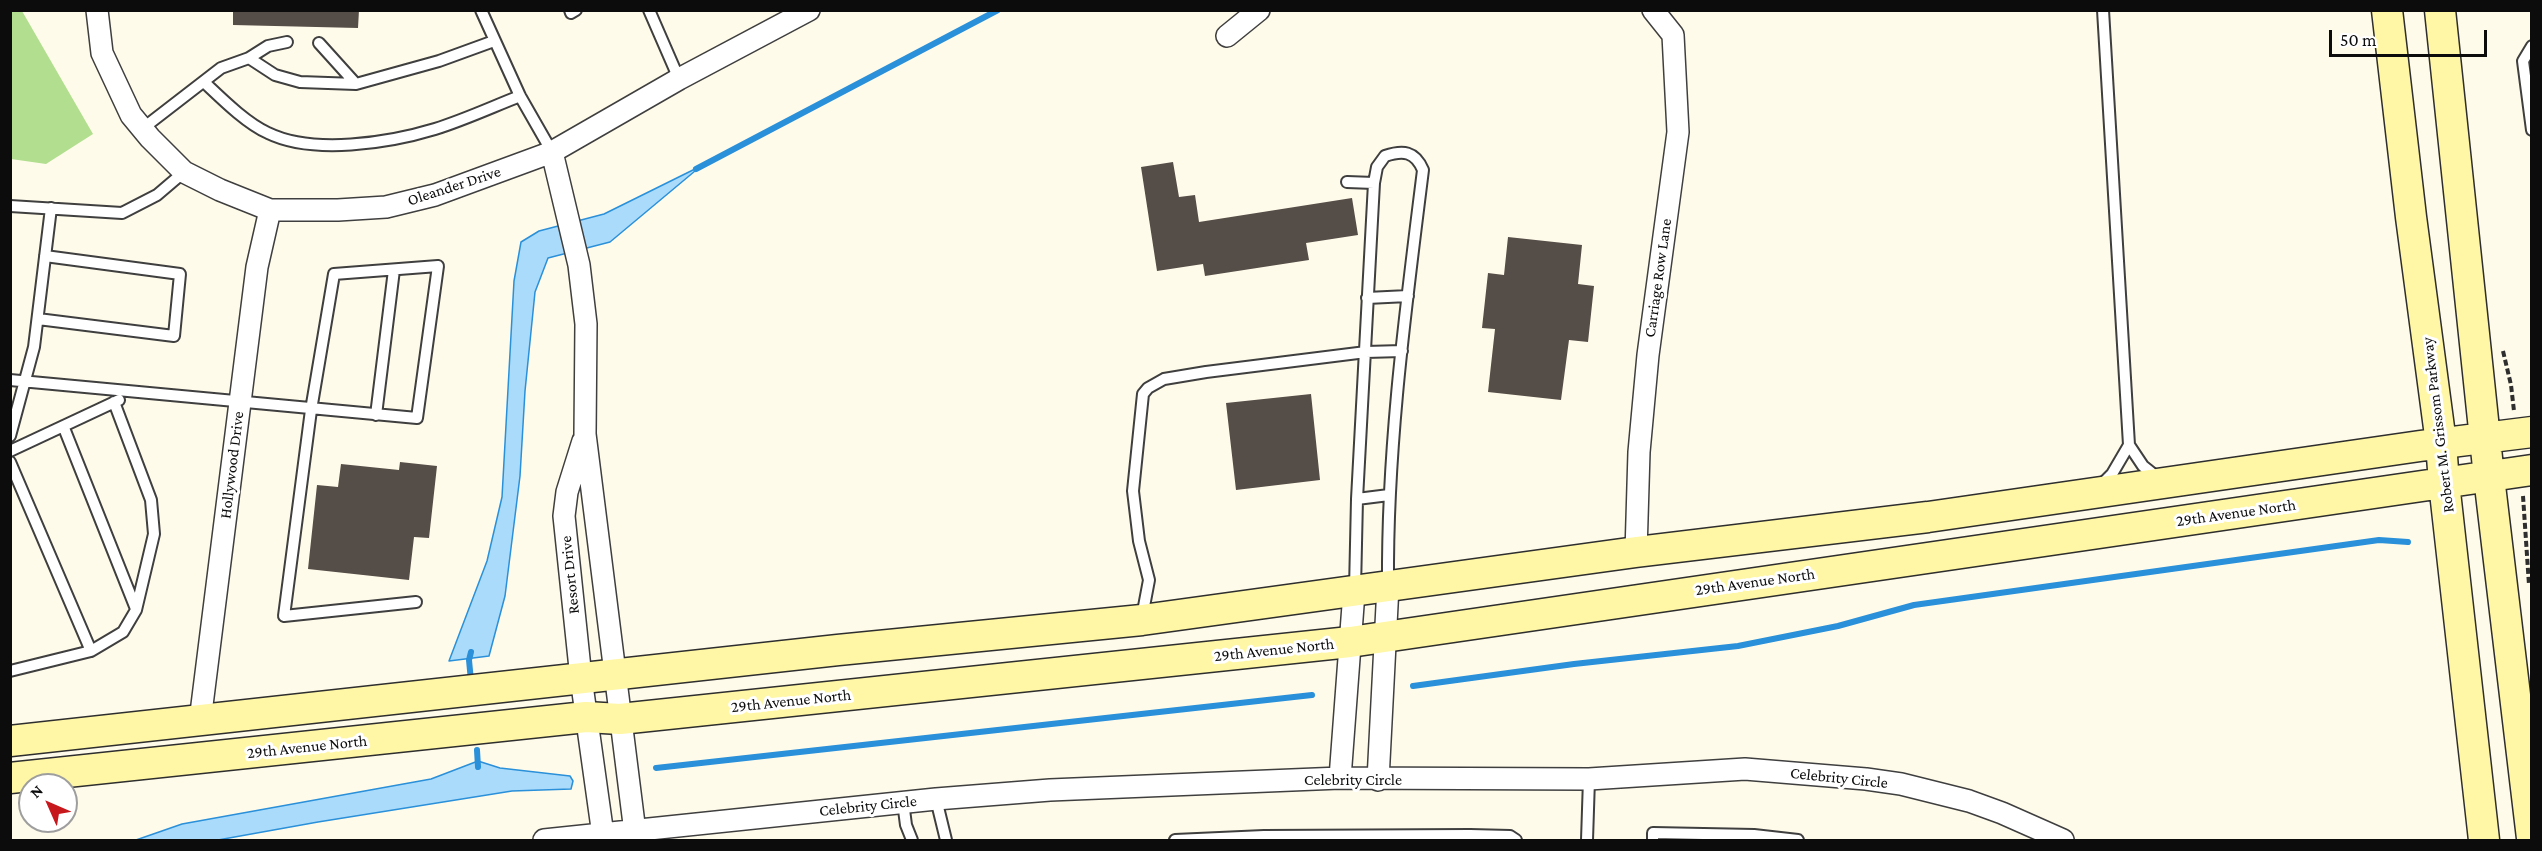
<!DOCTYPE html>
<style>
body{margin:0}
#map{position:relative;width:2542px;height:851px;overflow:hidden;background:#fffbea;font-family:"Crimson Pro",serif}
canvas{display:block}
.frame{position:absolute;inset:0;border:12px solid #0c0c0c;pointer-events:none}
.north{position:absolute;left:18px;top:773px;width:60px;height:60px;box-sizing:border-box;background:#fff;border:2px solid #9e9e9e;border-radius:50%;rotate:315deg;font-size:16px;font-weight:700;line-height:24px;text-align:center;color:#0c0c0c}
.north::after{content:'';display:block;margin:auto;width:21px;height:27px;background:#c7181e;clip-path:polygon(50% 0,100% 100%,50% 72%,0 100%)}
.scale{position:absolute;left:2329px;top:30px;width:158px;height:27px;box-sizing:border-box;border:3px solid #0c0c0c;border-top:0;padding-left:8px;font-size:18px;line-height:21px;white-space:nowrap;color:#0c0c0c;-webkit-text-stroke:4px #fff;paint-order:stroke}
</style>
<div id="map">
<canvas width="2542" height="851"></canvas>
<div class="frame"></div>
<div class="north">N</div>
<div class="scale">50 m</div>
</div>
<script>
const ctx = document.querySelector('canvas').getContext('2d');
ctx.lineJoin = 'round';
function fillPath(path, color) { ctx.fillStyle = color; ctx.fill(path, 'evenodd'); }
function strokePath(path, color, width, dash) { ctx.strokeStyle = color; ctx.lineWidth = width; ctx.lineCap = dash ? 'butt' : 'round'; ctx.setLineDash(dash || []); ctx.stroke(path); }
function label(font, color, halo, rows, align = 'center') {
  ctx.font = font + ' "Crimson Pro",serif'; ctx.lineWidth = 6; ctx.setLineDash([]); ctx.textBaseline = 'middle'; ctx.strokeStyle = halo; ctx.fillStyle = color; for (const [text, x, y, turn = 0] of rows) {
    ctx.save(); ctx.translate(x, y); ctx.rotate((+turn || 0) * Math.PI / 180); ctx.textAlign = isNaN(turn) ? turn : align; if (halo) ctx.strokeText(text, 0, 0); ctx.fillText(text, 0, 0); ctx.restore();
  }
}
fillPath(new Path2D(`
 M 10,11 L 22,11 L 93,134 L 46,164 L 11,159 Z`), '#b1df8f');
const water = new Path2D(`
 M 701,166 L 610,242 L 548,258 L 535,292 L 525,391 L 520,476 L 505,596 L 489,656 L 449,661 L 487,561 L 502,497 L 514,281 L 521,242 L 539,231 L 604,214 Z
 M 478,761 L 500,768 L 570,776 L 573,781 L 571,789 L 512,791 L 318,822 L 218,840 L 136,840 L 182,824 L 431,779 Z`);
fillPath(water, '#aadbfb');
strokePath(water, '#2a90d9', 1.5);
strokePath(new Path2D(`
 M 696,169 L 998,10
 M 471,681 L 469,660 L 471,652
 M 1413,686 L 1574,664 L 1738,646 L 1838,626 L 1914,605 L 2379,540 L 2408,542
 M 477,750 L 478,767
 M 656,768 L 1312,695`), '#2a90d9', 6);
fillPath(new Path2D(`
 M 233,10 L 359,10 L 358,28 L 233,25 Z
 M 1173,162 L 1179,197 L 1195,195 L 1199,222 L 1352,198 L 1358,235 L 1306,243 L 1309,260 L 1205,276 L 1203,264 L 1157,271 L 1141,167 Z
 M 1508,237 L 1582,245 L 1578,284 L 1594,286 L 1588,342 L 1569,340 L 1561,400 L 1488,392 L 1495,329 L 1482,328 L 1488,273 L 1504,275 Z
 M 1311,394 L 1320,480 L 1236,490 L 1226,403 Z
 M 400,462 L 437,466 L 429,538 L 414,537 L 409,580 L 308,569 L 317,485 L 338,487 L 341,464 L 399,470 Z`), '#554d47');
const lane = new Path2D(`
 M 481,10 L 520,96 L 552,152
 M 570,10 L 571,13 L 576,10
 M 649,10 L 679,79
 M 2103,10 L 2129,445 L 2143,466 L 2158,478
 M 319,43 L 356,84
 M 2532,46 L 2523,61 L 2532,130
 M 249,58 L 268,46 L 287,42
 M 204,82 C 222,99 246,123 268,133 C 313,155 389,143 435,129 C 464,120 492,107 520,96
 M 142,129 L 221,68 L 249,58 L 275,75 L 300,82 L 356,84 L 439,61 L 494,41
 M 1347,182 L 1374,183
 M 10,206 L 122,213 L 157,195 L 184,172
 M 1367,298 L 1408,296
 M 38,319 L 174,336 L 180,274 L 45,256
 M 10,380 L 417,418 L 438,266 L 334,274 L 311,410 L 284,616 L 416,602
 M 376,415 L 394,270
 M 64,428 L 136,609
 M 10,436 L 34,347 L 51,208
 M 10,451 L 119,400
 M 10,462 L 91,651
 M 2100,486 L 2112,474 L 2129,445
 M 1357,499 L 1389,495
 M 1355,589 L 1357,499 L 1374,183 L 1377,167 L 1385,156 C 1403,150 1415,151 1423,170 C 1406,307 1387,445 1388,583
 M 1142,617 L 1149,580 L 1139,541 L 1133,491 L 1143,394 L 1148,388 L 1164,379 L 1206,372 L 1366,352 L 1402,351
 M 10,671 L 91,651 L 123,632 L 136,610 L 154,534 L 151,500 L 114,402
 M 936,799 L 946,840
 M 903,802 L 906,825 L 912,840
 M 1175,840 L 1264,836 L 1470,835 L 1510,836 L 1516,840
 M 1587,840 L 1589,779
 M 1653,840 L 1653,833 L 1754,835 L 1798,840`);
const street = new Path2D(`
 M 97,10 L 102,53 L 131,115 L 150,138 L 184,172 L 220,190 L 270,210 L 338,210 L 386,207 L 435,195 L 552,152 L 679,79 L 809,10
 M 1227,36 L 1259,10
 M 552,152 L 579,265 L 586,324 L 585,434 L 635,832
 M 583,441 L 567,492 L 564,516 L 581,678 L 603,835
 M 1636,552 L 1639,452 L 1648,355 L 1678,132 L 1673,35 L 1653,10
 M 200,721 L 257,267 L 270,210
 M 1340,778 L 1354,592
 M 1378,780 L 1388,586
 M 544,840 L 936,799 L 1050,790 L 1340,778 L 1589,779 L 1745,769 L 1866,779 L 1901,784 L 1969,801 L 2002,813 L 2063,840`);
const secondary = new Path2D(`
 M 2387,10 L 2411,217 L 2441,443 L 2444,483 L 2484,840
 M 2440,10 L 2489,477 L 2532,838
 M 10,741 L 838,650 L 1142,620 L 1636,552 L 1928,517 L 2420,446 L 2532,432
 M 10,778 L 586,717 L 620,719 L 1350,642 L 2532,470`);
strokePath(lane, '#3f3f3f', 14);
strokePath(street, '#3f3f3f', 24);
strokePath(secondary, '#2e2e2e', 33);
strokePath(new Path2D(`
 M 2503,351 L 2511,385 L 2514,411
 M 2523,496 L 2529,585`), '#2e2e2e', 4, [6, 3]);
strokePath(lane, '#fff', 10);
strokePath(street, '#fff', 21);
strokePath(secondary, '#fff7a5', 30);
label('16px', '#0c0c0c', '#fff', [
 ["Oleander Drive",454,186,-18],
 ["Carriage Row Lane",1658,278,-82],
 ["Robert M. Grissom Parkway",2438,425,-97],
 ["Hollywood Drive",232,465,-83],
 ["29th Avenue North",2236,513,-8],
 ["Resort Drive",570,575,-96],
 ["29th Avenue North",1755,582,-8],
 ["29th Avenue North",1274,650,-6],
 ["29th Avenue North",791,701,-6],
 ["29th Avenue North",307,747,-6],
 ["Celebrity Circle",1839,778,6],
 ["Celebrity Circle",1353,780],
 ["Celebrity Circle",868,806,-6]
]);
</script>
